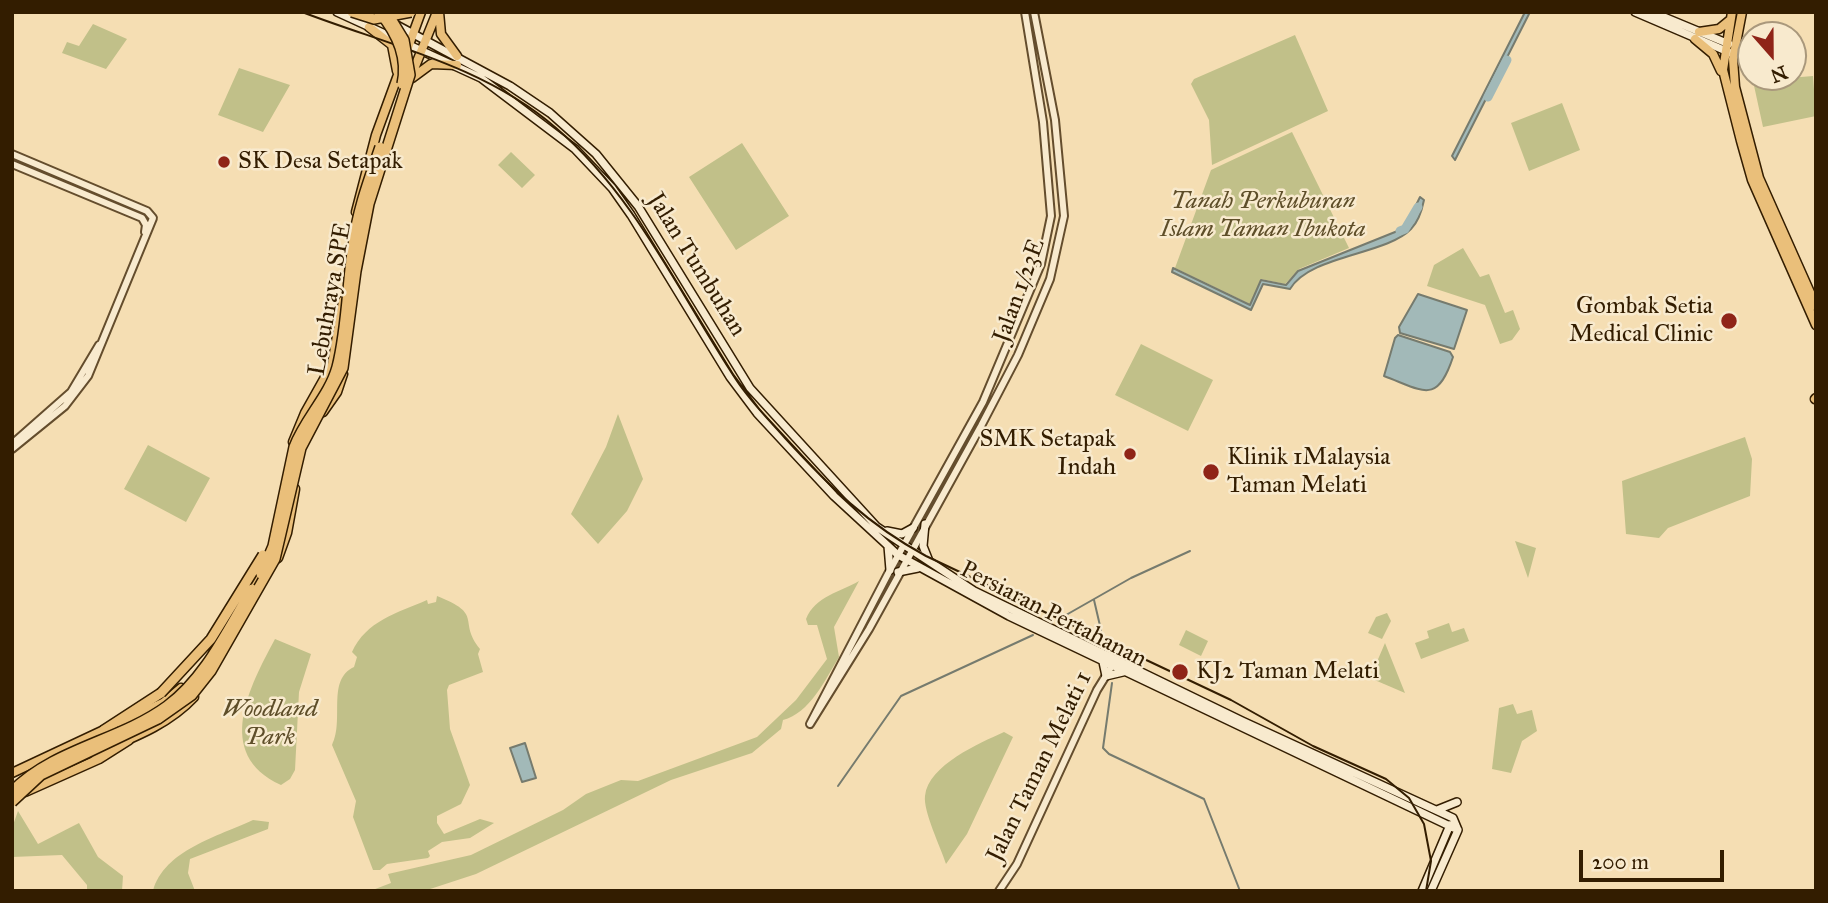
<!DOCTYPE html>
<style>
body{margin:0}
#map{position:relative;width:1828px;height:903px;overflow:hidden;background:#f5deb3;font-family:"IM FELL Great Primer",serif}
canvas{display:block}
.frame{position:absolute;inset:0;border:14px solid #331d00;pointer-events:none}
.north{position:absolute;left:1737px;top:21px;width:70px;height:70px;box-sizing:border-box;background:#f8eace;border:2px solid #a9987c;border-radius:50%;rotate:159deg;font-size:19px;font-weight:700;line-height:28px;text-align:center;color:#331d00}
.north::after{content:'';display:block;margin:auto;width:24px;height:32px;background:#8f2418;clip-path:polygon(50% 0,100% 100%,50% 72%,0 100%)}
.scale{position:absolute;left:1579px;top:850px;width:145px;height:32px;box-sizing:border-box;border:4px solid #331d00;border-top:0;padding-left:9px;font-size:21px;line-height:24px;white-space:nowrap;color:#331d00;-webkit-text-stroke:5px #f8eace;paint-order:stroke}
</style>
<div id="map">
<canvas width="1828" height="903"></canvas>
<div class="frame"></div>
<div class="north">N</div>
<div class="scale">200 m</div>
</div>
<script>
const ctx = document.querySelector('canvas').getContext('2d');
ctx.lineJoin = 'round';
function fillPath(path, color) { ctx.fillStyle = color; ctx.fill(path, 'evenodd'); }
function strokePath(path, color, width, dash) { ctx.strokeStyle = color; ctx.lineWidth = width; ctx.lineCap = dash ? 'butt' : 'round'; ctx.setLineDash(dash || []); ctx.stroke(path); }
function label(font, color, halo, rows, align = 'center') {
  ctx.font = font + ' "IM FELL Great Primer",serif'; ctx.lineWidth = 5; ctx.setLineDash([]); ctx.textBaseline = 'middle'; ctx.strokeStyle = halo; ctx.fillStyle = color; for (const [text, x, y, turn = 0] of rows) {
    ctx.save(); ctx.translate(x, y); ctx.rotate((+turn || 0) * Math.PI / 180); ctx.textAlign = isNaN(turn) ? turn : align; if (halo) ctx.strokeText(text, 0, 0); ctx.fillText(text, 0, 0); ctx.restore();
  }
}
fillPath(new Path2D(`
 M 93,24 L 127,39 L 106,69 L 62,53 L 67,42 L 79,46 Z
 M 1295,35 L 1328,111 L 1212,165 L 1209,120 L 1191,84 L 1194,79 Z
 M 239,68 L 290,85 L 263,132 L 218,115 Z
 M 1813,76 L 1816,116 L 1763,127 L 1753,81 Z
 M 1562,103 L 1580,150 L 1529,171 L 1511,123 Z
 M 1292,132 L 1349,248 L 1299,269 L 1285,284 L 1261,279 L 1250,304 L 1175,268 L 1211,170 Z
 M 742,143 L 789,216 L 736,250 L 689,177 Z
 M 511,152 L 535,175 L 522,188 L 498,165 Z
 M 1463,248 L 1480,277 L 1489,274 L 1505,313 L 1513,310 L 1520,329 L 1512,340 L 1500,344 L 1485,305 L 1427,286 L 1434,265 Z
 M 1141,344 L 1213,380 L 1188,431 L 1115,395 Z
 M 618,414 L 643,479 L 627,511 L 598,544 L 571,514 L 606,447 Z
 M 1745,437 L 1752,459 L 1750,496 L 1668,528 L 1659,538 L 1626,534 L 1622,481 Z
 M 148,445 L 210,478 L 186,522 L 124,489 Z
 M 1515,541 L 1536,548 L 1528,578 Z
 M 859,581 L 834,627 L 839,657 C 825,680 810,713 783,720 L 781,729 L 752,753 L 671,780 L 476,874 L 424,891 L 370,891 L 391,883 L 388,874 L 471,855 L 563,810 L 586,794 L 621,780 L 638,781 L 757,737 L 796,700 L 827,659 L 817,625 L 808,625 L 806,619 C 815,596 841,592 859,581 Z
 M 437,596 C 485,615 457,620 480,649 L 478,654 L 483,672 L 449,685 L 447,690 L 450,729 L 470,785 L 461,804 L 437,816 L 437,823 L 444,834 L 480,819 L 494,823 L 470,838 L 442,842 L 428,851 L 430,856 L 428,858 L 387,864 L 380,870 L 373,870 L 353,817 L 356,801 L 332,745 C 345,720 326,680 354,667 L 357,657 L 352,652 C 366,621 397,613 427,600 L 428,604 L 436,602 Z
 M 1387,613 L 1391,621 L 1382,639 L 1368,633 L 1376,617 Z
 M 1449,623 L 1452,632 L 1464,628 L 1469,641 L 1421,659 L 1415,643 L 1429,638 L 1427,631 Z
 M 1186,630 L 1208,641 L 1201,656 L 1179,645 Z
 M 275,639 L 311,654 L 299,692 L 295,770 L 290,779 L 281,785 C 213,754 250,686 275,639 Z
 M 1385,643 L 1405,693 L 1370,678 Z
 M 1513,704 L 1517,714 L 1532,710 L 1537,731 L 1522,741 L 1511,773 L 1492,769 L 1499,708 Z
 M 1004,732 L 1013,737 L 967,834 L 946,864 C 941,848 923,811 925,796 C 928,765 980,743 1004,732 Z
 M 18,811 L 38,844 L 79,823 L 98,857 L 123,876 L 122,891 L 87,891 L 87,885 L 62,855 L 12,857 L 12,828 Z
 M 253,820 L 269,822 L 268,829 L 190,859 L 188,873 L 195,891 L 153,891 C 164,850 219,836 253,820 Z`), '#c1c089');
const water = new Path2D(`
 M 1525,12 L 1530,12 L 1455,160 L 1452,156 Z
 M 1420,197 L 1424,200 C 1422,210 1418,222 1411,229 C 1386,255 1310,255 1290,289 L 1263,284 L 1251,310 L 1172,272 L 1173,268 L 1250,305 L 1261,280 L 1286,285 L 1298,271 L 1405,228 Z
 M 1418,294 L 1467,310 L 1454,349 L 1400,333 L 1399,327 Z
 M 1398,335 L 1450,352 L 1453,357 C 1437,405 1424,391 1384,376 L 1395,338 Z
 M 525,743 L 536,778 L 522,782 L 510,748 Z`);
fillPath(water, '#a2b9b8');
strokePath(water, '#767b6e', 2);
strokePath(new Path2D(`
 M 1094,600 L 1101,630
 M 1066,615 L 1131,578 L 1190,551
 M 1112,683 L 1103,748 L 1109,754 L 1204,799 L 1240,891
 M 838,786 L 901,696 L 1033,635`), '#767b6e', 2);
strokePath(new Path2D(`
 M 1488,97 L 1507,60
 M 1400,231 L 1405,229 L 1418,207`), '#a2b9b8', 9);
const tertiary = new Path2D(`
 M 1025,12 L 1043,122 L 1051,216 L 1041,264 L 983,402 L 890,570 L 810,724 L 869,629 L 981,426 L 1018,355 L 1050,279 L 1064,216 L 1055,120 L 1034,12
 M 12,154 L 147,211 L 153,218 L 88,376 L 65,406 L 12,449
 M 12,164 L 142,218 L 146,225 L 145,232
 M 12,444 L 71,392 L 99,345
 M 999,891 L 1017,864 L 1097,690 L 1115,661`);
const secondary = new Path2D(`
 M 337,12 L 481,78 L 575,149 L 612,188 L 631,215 L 730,377 L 757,413 L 834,496 L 898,555 L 1009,616 L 1458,830
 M 1635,12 L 1733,54
 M 1652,12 L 1729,44
 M 393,23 L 510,86 L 550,113 L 596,154 L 638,206 L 750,388 L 877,527 L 974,591 L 1242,721 L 1453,818 L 1458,830 L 1431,891
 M 925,524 L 923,546 L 929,561
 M 887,531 L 902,534 L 913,528
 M 888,546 L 890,570
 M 898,572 L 918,568
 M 1103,662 L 1106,676 L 1123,672
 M 1437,810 L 1457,802
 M 1422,891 L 1450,825`);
const primary = new Path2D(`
 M 439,12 L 441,34 L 457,56
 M 1732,12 L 1723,70 L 1741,141 L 1752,180 L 1816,325
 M 1742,12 L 1733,59 L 1735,87 L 1759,178 L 1816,306
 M 369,27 L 392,45 L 397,71
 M 1699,32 L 1719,29 L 1730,20
 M 1695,39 L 1713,54 L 1721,71
 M 412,78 L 431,64 L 457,65
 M 410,79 L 437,12
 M 356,212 L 376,135 L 421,12
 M 1815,399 L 1816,398
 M 323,412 L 337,392 L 343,374
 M 293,442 L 305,413 L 332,365 L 343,301
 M 278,558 L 287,533 L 295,489
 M 245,594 L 261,566
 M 120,723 L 163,703 L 181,688
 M 94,754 C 129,739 167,726 194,697
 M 12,773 L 108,728`);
const trunk = new Path2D(`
 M 25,792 L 99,759 L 129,740`);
const motorway = new Path2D(`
 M 104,730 L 161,693`);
strokePath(tertiary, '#644d2d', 10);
strokePath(secondary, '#331d00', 10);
strokePath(primary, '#331d00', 11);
strokePath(trunk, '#331d00', 11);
strokePath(motorway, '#331d00', 12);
strokePath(tertiary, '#f8eace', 6);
strokePath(secondary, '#f8eace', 7);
strokePath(primary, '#eabf7a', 8);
strokePath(trunk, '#eabf7a', 8);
strokePath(motorway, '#eabf7a', 9);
strokePath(new Path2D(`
 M 302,12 C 388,45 485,66 556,128 C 636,196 680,295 737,381 C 751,402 769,420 785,438 C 830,487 867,524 926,556 L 1231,700 L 1313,746 L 1386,779 L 1409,798 L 1424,824 L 1431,861 L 1426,891`), '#331d00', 2);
const motorwayBridge = new Path2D(`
 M 352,12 L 374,19 L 411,12
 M 379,12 C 396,32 408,57 402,84
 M 261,574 L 273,546 L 294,447 C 305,418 329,396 337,367 C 347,328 347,284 353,245 C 357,211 369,179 380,147
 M 161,693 L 211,639 L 263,555
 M 12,791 C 55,748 119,741 167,706 C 206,677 227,630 252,589
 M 12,802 L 41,775 L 158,719 L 192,695 L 211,671 L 275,559 L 301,448 L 343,368 L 356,271 L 369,204 L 410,75 L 404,40 L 387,12`);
strokePath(motorwayBridge, '#331d00', 12, []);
strokePath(motorwayBridge, '#eabf7a', 9);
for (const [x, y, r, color] of [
 [224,162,7,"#8f2418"],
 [1729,321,9,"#8f2418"],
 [1130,454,7,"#8f2418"],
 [1211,472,9,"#8f2418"],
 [1180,672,9,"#8f2418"]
]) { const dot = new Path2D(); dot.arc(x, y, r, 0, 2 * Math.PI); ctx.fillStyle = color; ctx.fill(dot); strokePath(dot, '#f8eace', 2.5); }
label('24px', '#331d00', '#f8eace', [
 ["SK Desa Setapak",238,162],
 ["Gombak Setia",1713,307,"right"],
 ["Medical Clinic",1713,335,"right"],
 ["SMK Setapak",1116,440,"right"],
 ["Indah",1116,468,"right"],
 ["Klinik 1Malaysia",1227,458],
 ["Taman Melati",1227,486],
 ["KJ2 Taman Melati",1196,672]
], 'left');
label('italic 24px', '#5e4e29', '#f8eace', [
 ["Tanah Perkuburan",1263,202],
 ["Islam Taman Ibukota",1263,230],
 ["Woodland",270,710],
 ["Park",270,738]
]);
label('24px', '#331d00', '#f8eace', [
 ["Jalan Tumbuhan",696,265,58],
 ["Jalan 1/23E",1020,291,-70],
 ["Lebuhraya SPE",331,299,-80],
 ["Persiaran Pertahanan",1053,615,27],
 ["Jalan Taman Melati 1",1040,767,-64]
]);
</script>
